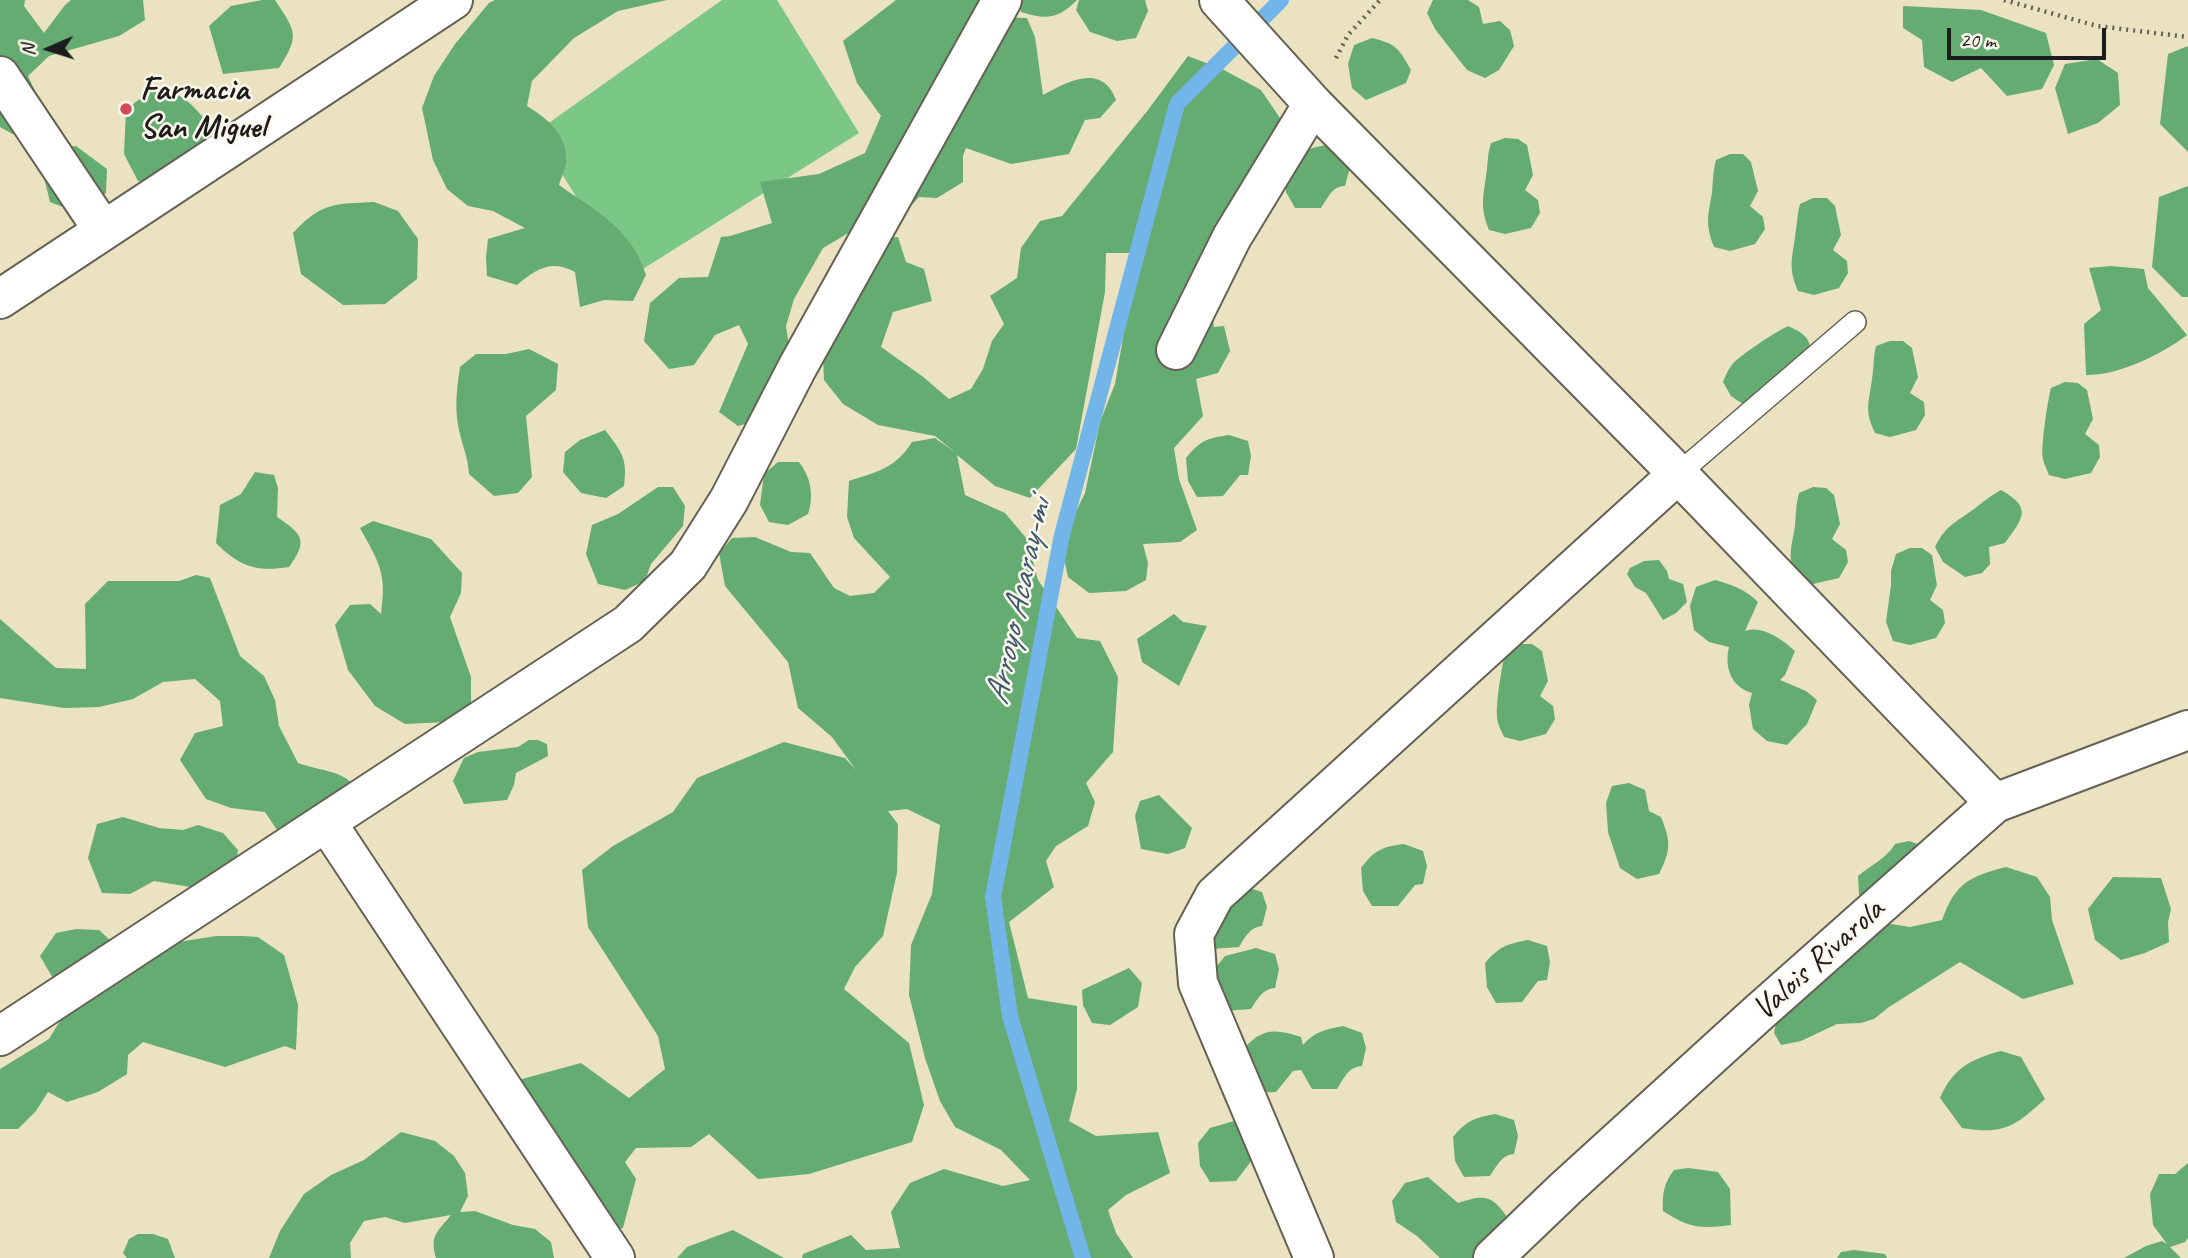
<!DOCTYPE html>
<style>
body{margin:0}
#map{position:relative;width:2188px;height:1258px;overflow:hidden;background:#eae2c0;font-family:Caveat,sans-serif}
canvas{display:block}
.north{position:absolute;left:14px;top:14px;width:70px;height:70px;-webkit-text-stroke:5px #fbf7ec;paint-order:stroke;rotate:267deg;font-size:19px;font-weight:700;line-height:28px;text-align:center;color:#1c1c1c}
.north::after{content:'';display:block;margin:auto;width:24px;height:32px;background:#1c1c1c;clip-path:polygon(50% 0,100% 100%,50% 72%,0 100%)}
.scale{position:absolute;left:1947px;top:28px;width:159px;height:32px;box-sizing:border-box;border:4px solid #1c1c1c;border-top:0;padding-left:9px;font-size:21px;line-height:24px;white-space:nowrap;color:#1c1c1c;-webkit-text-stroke:5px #fbf7ec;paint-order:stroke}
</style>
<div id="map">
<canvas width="2188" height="1258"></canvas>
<div class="north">N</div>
<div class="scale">20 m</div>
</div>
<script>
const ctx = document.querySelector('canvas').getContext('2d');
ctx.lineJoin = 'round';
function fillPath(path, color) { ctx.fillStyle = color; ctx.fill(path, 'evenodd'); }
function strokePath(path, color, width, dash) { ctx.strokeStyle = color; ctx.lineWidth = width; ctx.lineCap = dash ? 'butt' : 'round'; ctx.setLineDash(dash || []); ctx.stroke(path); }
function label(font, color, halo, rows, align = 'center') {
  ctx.font = font + ' Caveat,sans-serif'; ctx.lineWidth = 5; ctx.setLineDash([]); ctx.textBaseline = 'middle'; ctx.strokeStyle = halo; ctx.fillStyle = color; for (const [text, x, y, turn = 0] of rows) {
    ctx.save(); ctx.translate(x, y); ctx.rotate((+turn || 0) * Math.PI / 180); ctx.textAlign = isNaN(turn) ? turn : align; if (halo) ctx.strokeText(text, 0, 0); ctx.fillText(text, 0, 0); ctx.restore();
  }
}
fillPath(new Path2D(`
 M 722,0 L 777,0 L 859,133 L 627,279 L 536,132 Z`), '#7bc785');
fillPath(new Path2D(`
 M 0,0 L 25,0 L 24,6 L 44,33 L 65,5 L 71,0 L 143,0 L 145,20 L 119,36 L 49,56 L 28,76 L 47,117 L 18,137 L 0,127 Z
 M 262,0 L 275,0 C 296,32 300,35 279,68 L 223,74 L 209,26 L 231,6 Z
 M 495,0 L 667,0 L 618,11 L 574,38 L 532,81 L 527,106 C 548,119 568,135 566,163 C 565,170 561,178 559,185 C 597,212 631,228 646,275 L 633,301 L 604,300 L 580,307 L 575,272 C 551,259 536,269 517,285 L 487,276 L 486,257 L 488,239 L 525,228 L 493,211 L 468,206 L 447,189 L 433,160 L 422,108 L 434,76 L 455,44 L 489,3 Z
 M 988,0 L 996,17 L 1027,18 L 1035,37 L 1043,95 C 1069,81 1102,63 1116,100 L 1100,118 L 1085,120 L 1069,154 L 1011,164 L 966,148 L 963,156 L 963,182 L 937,198 L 919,197 L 899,219 L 857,228 L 823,248 L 794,299 L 786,326 L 792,367 L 761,393 L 752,422 L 738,426 L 719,412 L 748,344 L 739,325 L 715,335 L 694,365 L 669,369 L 644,341 L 650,303 L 679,278 L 708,277 L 721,237 L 730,236 L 772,223 L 760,182 L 819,174 L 865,153 L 881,116 L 857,83 L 843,41 L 896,0 Z
 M 1018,0 L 1077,0 C 1058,19 1047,20 1021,12 Z
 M 1079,0 L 1145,0 L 1148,11 L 1136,38 L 1117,41 L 1090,32 L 1076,10 Z
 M 1433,0 L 1468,0 L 1479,7 L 1483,24 L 1500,21 L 1510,30 L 1514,46 L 1499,70 L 1485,78 L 1467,70 L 1435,29 L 1427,13 Z
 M 1903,6 L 1981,10 L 2046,33 L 2054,65 L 2042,89 L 2007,96 L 1981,68 L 1952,82 L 1924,67 L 1922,40 L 1903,28 Z
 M 1372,38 C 1397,44 1399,49 1411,70 L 1406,83 L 1366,100 L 1352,88 L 1348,64 L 1354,45 Z
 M 2188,46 L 2188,152 L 2160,124 L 2168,54 Z
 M 1188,56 L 1224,70 L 1261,90 L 1282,121 L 1212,309 L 1214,327 L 1224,326 L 1230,351 L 1218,373 L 1196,379 L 1203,416 L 1174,448 L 1179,479 L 1197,530 L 1180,542 L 1143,544 L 1148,563 L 1146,580 L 1126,591 L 1089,593 L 1068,577 L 1061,543 L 1085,493 L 1100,422 L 1115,384 L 1127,314 L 1141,253 L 1106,253 L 1105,292 L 1076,449 L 1030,498 L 995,486 L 957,455 L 965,495 L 1005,513 L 1027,539 L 1038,580 L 1077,638 L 1100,641 L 1118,677 L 1113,752 L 1086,783 L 1095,802 L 1088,826 L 1056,846 L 1046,861 L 1054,887 L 1009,922 L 1028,998 L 1077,1006 L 1077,1089 L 1069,1121 L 1096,1136 L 1158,1132 L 1170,1173 L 1126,1195 L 1108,1210 L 1116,1233 L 1133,1258 L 802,1258 L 803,1254 L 851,1235 L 866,1250 L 900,1248 L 891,1212 L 910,1183 L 944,1169 L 1003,1186 L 1030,1180 L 1001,1150 L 955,1127 L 940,1101 L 925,1058 L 909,995 L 911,945 L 932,894 L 940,825 L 907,809 L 888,811 L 898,824 L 897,873 L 883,936 L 855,967 L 844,989 L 909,1043 L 924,1105 L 912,1142 L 809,1174 L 758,1179 L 709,1134 L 691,1147 L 636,1148 L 625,1162 L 636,1179 L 623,1228 L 594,1233 L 512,1108 L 522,1079 L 581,1063 L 629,1098 L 665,1069 L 658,1036 L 588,927 L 582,870 L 613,846 L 673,812 L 697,778 L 784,742 L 845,758 L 856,770 L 832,737 L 798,708 L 788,662 L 725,586 L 719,553 L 732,538 L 755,537 L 791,552 L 810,553 L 834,588 L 850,596 L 874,593 L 890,577 L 854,538 L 847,517 L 849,481 C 877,472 896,468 912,442 L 935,438 L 956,453 L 935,436 L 878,425 L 843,404 L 824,380 L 821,304 L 869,240 L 898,237 L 906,262 L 924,269 L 932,301 L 893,312 L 881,347 L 922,376 L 949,399 L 971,389 L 983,369 L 992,341 L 1004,324 L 990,296 L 1017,278 L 1021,248 L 1040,221 L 1062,216 L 1148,110 Z
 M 2097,59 L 2118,73 L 2120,105 L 2098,123 L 2068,134 L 2055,88 L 2065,64 Z
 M 158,86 C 190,96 203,116 221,142 L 184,193 L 138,181 L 124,154 L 126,109 Z
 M 1505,138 L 1518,139 L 1527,145 L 1533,175 L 1525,190 L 1538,200 L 1540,213 L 1531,228 L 1505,234 L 1489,230 C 1480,207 1483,199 1486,176 C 1488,164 1487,156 1491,143 Z
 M 1326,145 L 1345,153 L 1350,167 L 1345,186 C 1332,186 1328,198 1321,208 L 1295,208 L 1286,192 L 1284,169 C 1298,152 1305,149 1326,145 Z
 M 76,146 L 107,169 L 106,193 L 78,213 L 50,202 L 42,169 L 51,149 Z
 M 1730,154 L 1743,154 L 1751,162 L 1758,191 L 1750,206 L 1763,217 L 1765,229 L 1755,244 L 1730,251 L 1714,247 C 1705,224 1708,216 1712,193 C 1713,181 1713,171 1716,160 Z
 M 2188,186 L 2188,297 L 2182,297 L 2152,267 L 2159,197 Z
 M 1813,198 L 1827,198 L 1835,206 L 1841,235 L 1833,250 L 1847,261 L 1848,273 L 1839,288 L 1814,295 L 1798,291 C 1788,268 1792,260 1795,237 C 1797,225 1797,215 1800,204 Z
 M 374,202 L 398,211 L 418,239 L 417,279 L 385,304 L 343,305 L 301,274 L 293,233 C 322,202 334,204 374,202 Z
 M 2111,266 L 2144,269 L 2148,288 L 2187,335 C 2163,354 2117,376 2086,375 L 2084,324 L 2101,310 L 2089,268 Z
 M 1788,326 C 1803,333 1810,336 1811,354 L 1753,411 L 1731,396 L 1723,382 C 1725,377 1728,370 1731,366 C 1738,356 1777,331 1788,326 Z
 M 1890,341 L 1903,341 L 1912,348 L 1918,377 L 1910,393 L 1924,402 L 1925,415 L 1916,430 L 1890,437 L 1875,433 C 1864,410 1869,403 1872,379 C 1874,368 1873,358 1876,346 Z
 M 529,349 L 558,364 L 556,390 L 526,416 L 532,477 L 518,493 L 494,496 L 469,474 C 468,457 462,445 459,430 C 454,409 457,387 460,367 L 476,354 L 506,354 Z
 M 2065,382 L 2078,383 L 2087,390 L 2093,419 L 2085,434 L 2099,445 L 2100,457 L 2091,473 L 2065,479 L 2049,475 C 2047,470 2044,464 2043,459 C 2040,449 2048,399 2051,388 Z
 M 605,430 C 621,451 628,458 624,486 L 606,498 L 581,493 L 563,472 L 565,452 L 580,440 Z
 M 1229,435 L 1248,441 L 1251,456 L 1248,475 L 1240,475 L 1223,496 L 1197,497 L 1188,481 L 1186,458 C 1200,441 1207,438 1229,435 Z
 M 778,462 L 799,462 C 811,477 814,496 808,514 L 788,525 L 769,522 L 760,505 L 764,474 Z
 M 255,472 L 274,475 L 278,488 L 277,517 C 302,534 309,540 289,567 C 256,572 240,567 216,543 L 220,505 L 241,494 Z
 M 658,487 L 673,487 L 685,506 L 683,526 L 651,564 L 645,581 L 625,590 L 598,584 L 586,554 L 592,525 L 618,514 Z
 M 1813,487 L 1826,488 L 1834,495 L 1840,524 L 1832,539 L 1846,550 L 1848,562 L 1839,578 L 1813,584 L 1797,580 C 1787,557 1791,550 1795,526 C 1796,514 1796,504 1799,493 Z
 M 2001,490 C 2033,508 2023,518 2005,543 L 1989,547 L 1990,564 L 1982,573 L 1965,577 L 1943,562 L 1935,547 C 1946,525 1955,523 1974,509 C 1983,502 1990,496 2001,490 Z
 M 373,521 L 431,539 L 462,573 L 461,593 L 450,617 L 471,677 L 471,706 L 446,722 L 405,724 L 375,706 L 348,670 L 335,625 L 350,605 L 370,604 L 381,614 C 387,572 379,563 360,528 Z
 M 1910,548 L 1922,548 L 1932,555 L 1937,585 L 1930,600 L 1943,610 L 1945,623 L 1936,638 L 1910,645 L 1893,641 L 1886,622 L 1891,585 L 1891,571 L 1896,554 Z
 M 1659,560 L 1667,571 L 1669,579 L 1683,584 L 1687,602 L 1676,613 L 1663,620 L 1646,593 L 1635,587 L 1627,574 L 1630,568 L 1644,561 Z
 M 196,575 L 210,578 L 240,656 L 264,676 L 275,700 L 279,726 L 298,763 C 315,770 343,770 354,786 C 358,793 360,805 363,813 L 348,835 L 279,833 L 265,812 L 231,808 L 206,799 L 180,760 L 195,733 L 223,726 L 220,701 L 195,679 L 163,682 L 133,699 L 99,707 L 64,708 L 0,698 L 0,619 L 56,668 L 86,669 L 85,604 L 108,581 L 179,581 Z
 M 1715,580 C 1732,585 1745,589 1758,602 L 1745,631 C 1763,625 1781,639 1795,651 L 1785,675 L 1780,680 L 1806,691 L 1817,700 L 1807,724 L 1787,745 L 1767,741 L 1753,729 L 1749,705 L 1752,693 C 1731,687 1724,667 1729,647 L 1709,642 L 1694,630 L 1690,606 L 1696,587 Z
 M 1174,614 L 1183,622 L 1207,626 L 1179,686 L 1142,662 L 1137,639 Z
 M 1520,644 L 1532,644 L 1542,651 L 1548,681 L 1540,696 L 1553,706 L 1555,719 L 1546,734 L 1520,741 L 1504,737 C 1501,730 1497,723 1497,716 C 1496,700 1502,665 1506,650 Z
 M 529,740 L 538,740 L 547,744 L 548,756 L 516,773 L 514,785 L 507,800 L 464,804 L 453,781 L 464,758 L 478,752 L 518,747 Z
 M 1629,783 L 1645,790 L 1649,811 L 1661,817 C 1671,842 1671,850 1659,874 L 1637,879 L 1620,868 L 1608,832 L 1606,803 L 1612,786 Z
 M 1159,795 L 1192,828 L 1185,848 L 1168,854 L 1141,849 L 1135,816 L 1140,801 Z
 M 123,817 L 159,828 L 183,830 L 198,825 L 223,833 L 238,850 L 236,869 L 203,889 L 154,881 L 130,894 L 102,893 L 88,858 L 97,824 Z
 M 1909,841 L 1923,846 L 1867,907 L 1859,895 L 1858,876 C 1871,865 1886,859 1895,844 Z
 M 1404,844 L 1423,851 L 1427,866 L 1423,884 L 1415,885 L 1398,906 L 1372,906 L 1363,891 L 1361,868 C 1375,850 1381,847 1404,844 Z
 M 2006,867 L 2037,877 L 2050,897 L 2052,920 L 2074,984 L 2023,999 L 1960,962 L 1889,1007 L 1874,1019 L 1861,1023 L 1837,1024 L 1801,1041 L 1781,1045 L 1774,1033 L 1778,1014 L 1866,920 L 1910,927 L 1942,920 C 1956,882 1969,877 2006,867 Z
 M 2113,877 L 2161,878 L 2171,909 L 2168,922 L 2169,942 L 2145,953 L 2121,960 L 2095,940 L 2088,909 Z
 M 1243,886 L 1262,892 L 1267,907 L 1262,926 C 1250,927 1245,937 1239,947 L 1212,949 L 1213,895 Z
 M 76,929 L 99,930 L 112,942 L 87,993 L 116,985 L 153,946 L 216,936 L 243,936 L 258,937 L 284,955 L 298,1005 L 296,1050 L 285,1046 L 225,1067 L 143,1042 L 128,1055 L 127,1074 L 98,1092 L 67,1102 L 48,1092 L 36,1111 L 18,1129 L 0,1129 L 0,1069 L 49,1039 L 63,1016 L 54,980 L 40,956 L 56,933 Z
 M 1528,940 L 1547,946 L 1550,962 L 1547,980 L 1538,981 L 1522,1002 L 1496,1003 L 1487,987 L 1485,963 C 1499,947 1506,944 1528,940 Z
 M 1256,948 L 1275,954 L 1279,969 L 1275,988 C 1262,989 1257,1000 1251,1009 L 1225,1011 L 1213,971 L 1225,956 Z
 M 1129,968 L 1142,983 L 1138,1007 L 1110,1025 L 1092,1023 L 1083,1005 L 1082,990 Z
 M 1343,1026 L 1362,1033 L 1366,1048 L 1362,1066 C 1348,1067 1344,1078 1337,1089 L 1312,1089 L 1301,1070 L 1293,1071 L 1276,1092 L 1251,1093 L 1240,1054 C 1258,1029 1273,1027 1301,1037 L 1303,1045 C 1314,1032 1326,1029 1343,1026 Z
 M 2001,1051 L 2021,1057 L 2045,1099 C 2015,1126 2005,1135 1962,1128 L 1940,1098 C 1953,1068 1971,1059 2001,1051 Z
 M 1495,1114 L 1514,1120 L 1518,1136 L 1514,1154 C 1501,1155 1497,1166 1490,1176 L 1464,1177 L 1455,1161 L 1453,1137 C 1466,1121 1474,1118 1495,1114 Z
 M 1241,1119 L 1252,1160 L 1236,1181 L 1210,1182 L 1200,1166 L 1198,1143 L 1210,1128 Z
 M 401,1132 L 435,1141 L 454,1156 L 465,1173 L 468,1196 L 460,1212 L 475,1211 L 513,1225 L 535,1229 L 551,1242 L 554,1258 L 436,1258 C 429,1234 439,1231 451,1215 L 405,1223 L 385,1217 L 364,1221 L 350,1243 L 351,1258 L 269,1258 L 280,1231 L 304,1194 L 331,1175 L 364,1160 Z
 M 2188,1163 L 2188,1238 L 2185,1242 L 2170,1247 L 2181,1258 L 2124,1258 L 2146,1246 L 2162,1241 L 2167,1244 L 2153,1225 L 2150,1194 L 2159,1174 L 2175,1174 Z
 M 1688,1168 L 1718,1172 L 1730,1189 L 1731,1225 C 1700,1229 1689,1228 1663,1211 C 1662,1194 1664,1183 1674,1170 Z
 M 1428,1177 L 1458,1203 C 1484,1195 1491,1194 1507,1217 L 1475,1258 L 1440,1258 L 1417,1236 L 1396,1222 L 1392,1201 L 1405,1183 Z
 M 733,1230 L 784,1258 L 677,1258 L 687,1247 Z
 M 138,1234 L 153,1234 L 168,1239 L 175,1258 L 127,1258 L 123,1253 L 129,1239 Z
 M 1854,1250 L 1885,1254 L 1887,1258 L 1837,1258 L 1841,1252 Z`), '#64ac72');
strokePath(new Path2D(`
 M 1083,1258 L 1010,1016 L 993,897 L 1062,535 L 1177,104 L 1281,0`), '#72b5e8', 16);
const service = new Path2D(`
 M 1678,474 L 1855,322`);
const minor = new Path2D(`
 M 1219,0 L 1313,104 L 1678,474 L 1995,803
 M 0,76 L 103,230
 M 0,299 L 453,0
 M 1176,350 L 1232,237 L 1313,104
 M 327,823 L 615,1258
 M 0,1036 L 628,624 L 688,565 L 729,500 L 797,368 L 1002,0
 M 1314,1258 L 1198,983 L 1194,934 L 1215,895 L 1678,474
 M 1493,1258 L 1566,1188 L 1755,1016 L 1995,803 L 2188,730`);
strokePath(service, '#646155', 24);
strokePath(minor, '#646155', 42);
strokePath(new Path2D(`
 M 2004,0 L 2097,26 L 2188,37
 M 1336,58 L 1348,35 L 1380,0`), '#646155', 4.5, [2, 5]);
strokePath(service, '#fff', 21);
strokePath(minor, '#fff', 38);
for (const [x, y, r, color] of [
 [126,109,7,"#d1495b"]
]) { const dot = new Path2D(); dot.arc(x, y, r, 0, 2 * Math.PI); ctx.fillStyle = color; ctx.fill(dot); strokePath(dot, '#fbf7ec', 2.5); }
label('bold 33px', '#1c1c1c', '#fbf7ec', [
 ["Farmacia",140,90],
 ["San Miguel",140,128]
], 'left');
label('33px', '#1c1c1c', '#fbf7ec', [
 ["Valois Rivarola",1819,960,-42]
]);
label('italic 35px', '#3e596e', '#fbf7ec', [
 ["Arroyo Acaray-mi",1019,602,-78]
]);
</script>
